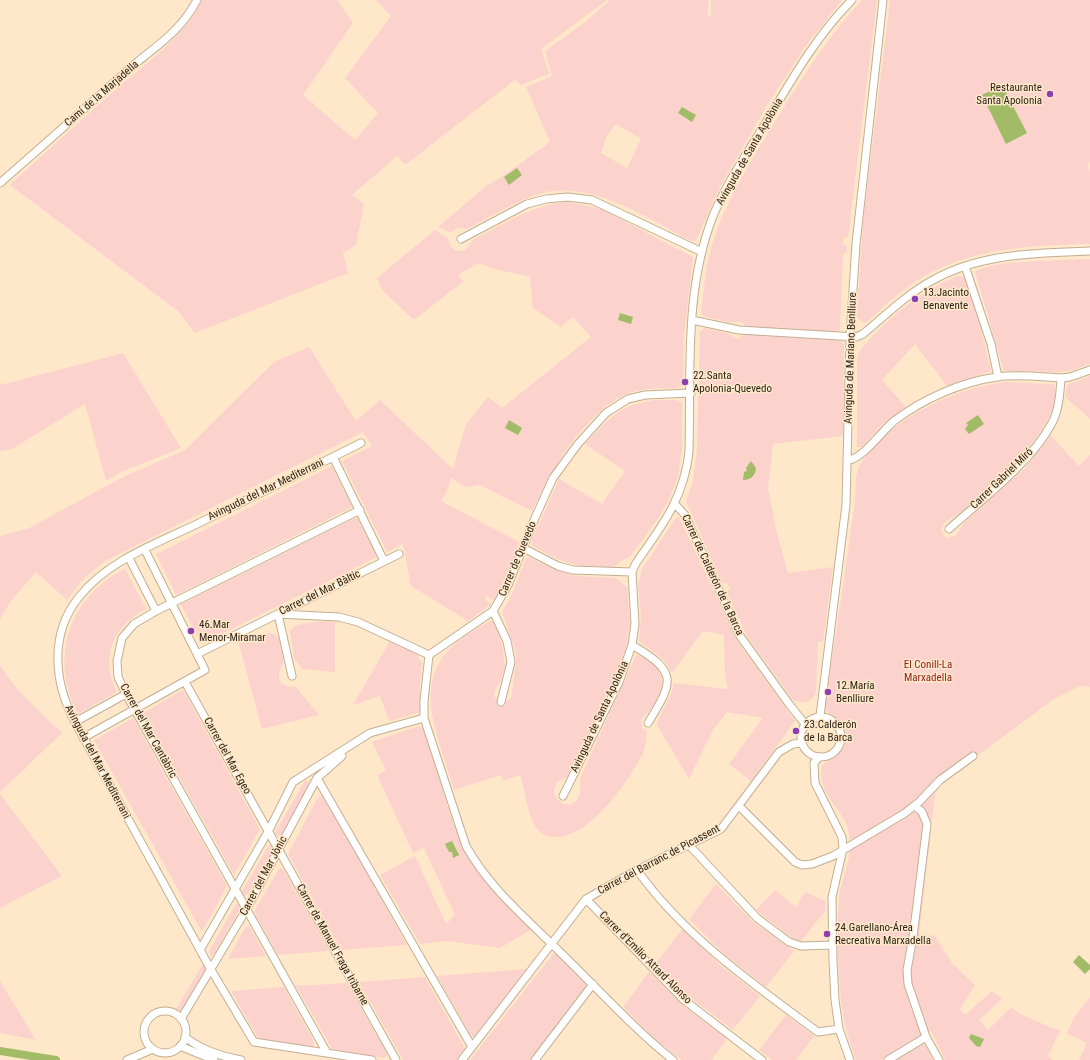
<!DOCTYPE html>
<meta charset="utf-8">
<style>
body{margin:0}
canvas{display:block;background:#ffe8c9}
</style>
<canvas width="1090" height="1060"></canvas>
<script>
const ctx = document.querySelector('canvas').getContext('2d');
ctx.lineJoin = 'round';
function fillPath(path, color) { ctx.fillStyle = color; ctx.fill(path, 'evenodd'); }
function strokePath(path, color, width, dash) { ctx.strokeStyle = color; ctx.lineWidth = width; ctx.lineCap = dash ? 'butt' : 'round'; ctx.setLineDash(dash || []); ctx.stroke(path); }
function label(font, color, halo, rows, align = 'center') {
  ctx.font = font + ' "Roboto Condensed",sans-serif'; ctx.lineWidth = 3; ctx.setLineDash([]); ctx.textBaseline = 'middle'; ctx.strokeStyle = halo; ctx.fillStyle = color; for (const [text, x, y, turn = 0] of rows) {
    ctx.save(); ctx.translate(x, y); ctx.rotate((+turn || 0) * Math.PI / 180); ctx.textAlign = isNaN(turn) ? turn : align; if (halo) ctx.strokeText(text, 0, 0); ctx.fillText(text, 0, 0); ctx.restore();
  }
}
fillPath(new Path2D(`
 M 202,0 L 337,0 L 353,23 L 303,95 L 355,140 L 378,113 L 345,78 L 391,16 L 376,0 L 607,0 L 541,49 L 549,74 L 521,85 L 515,80 L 405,165 L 397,156 L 352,195 L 364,204 L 356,245 L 343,253 L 348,273 L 195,333 L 179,312 L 10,185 C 44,153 79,122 114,91 C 145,64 184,38 202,0 Z
 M 610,0 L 709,0 L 707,16 L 711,15 L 711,0 L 842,0 L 805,47 L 766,107 L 720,187 L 696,241 L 691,241 C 646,218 588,177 535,195 C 512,204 489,217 467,229 L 457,228 L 450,233 L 438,227 L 487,185 L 500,178 L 550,142 L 526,87 L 552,76 L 545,51 L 584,23 ZM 616,124 L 641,139 L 627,168 L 601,153 L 607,135 Z
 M 862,0 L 877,0 L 848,237 L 844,237 L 843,245 L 847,245 L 847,252 L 843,254 L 840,330 L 836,332 L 746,328 L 742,322 L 728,322 L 703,316 L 701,313 C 704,287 706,260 715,236 C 726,202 745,172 763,141 C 793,92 823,42 862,0 Z
 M 890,0 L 1090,0 L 1090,160 L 1088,166 L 1090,173 L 1090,244 C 1027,246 971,247 916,281 C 904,289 893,298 882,308 C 877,313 871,320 864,323 L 857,317 L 863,221 Z
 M 569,202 L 601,209 L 693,257 L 684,336 L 683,384 L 678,388 C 661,389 640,387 624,395 C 583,415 551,471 532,511 L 480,485 L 466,487 L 451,478 L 447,491 L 441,501 L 519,542 L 509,572 L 495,601 L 487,596 L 485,600 L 492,604 L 468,621 L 411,586 L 403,544 L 387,552 L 342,461 L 372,446 L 363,432 L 105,561 L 84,578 L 67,600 L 36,572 L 11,601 L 0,619 L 0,536 L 29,528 L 123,477 L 185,450 L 274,362 L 309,347 L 356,421 L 380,400 L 453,469 L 466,424 L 488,397 L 502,408 L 591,337 L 573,317 L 561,327 L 533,308 L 530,277 L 491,268 L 478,263 L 460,274 L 459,278 L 464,281 L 414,320 L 382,290 L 377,278 L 435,230 L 448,238 L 450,246 L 456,251 L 466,250 L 474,239 C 505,223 534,204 569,202 Z
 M 1090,259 L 1090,364 L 1074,370 L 1060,372 L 1004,371 L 975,272 C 989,260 1068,260 1090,259 Z
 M 957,276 L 963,277 L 965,279 L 980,325 L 991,371 L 947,386 L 915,344 L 882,380 L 906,407 L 883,424 L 861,447 L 857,447 L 857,357 L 859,352 C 884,320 920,292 957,276 Z
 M 704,328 L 727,333 L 738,339 L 746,334 L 835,339 L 842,341 L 844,346 L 843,436 L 773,444 L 768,489 L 777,534 L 788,573 L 833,567 L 823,642 L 818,642 L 816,693 C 811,703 803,704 793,700 L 747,636 L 726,591 L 730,589 L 727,583 L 722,584 L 686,501 L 693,481 L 697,449 L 700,332 Z
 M 123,353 L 181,448 L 121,472 L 106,481 L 85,404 L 12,449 L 0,451 L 0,383 L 1,385 Z
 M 1090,376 L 1090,419 L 1065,397 L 1067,385 Z
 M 1006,382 L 1054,384 C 1066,425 990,488 962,511 C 954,517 941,522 941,531 L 946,538 L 955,536 L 965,522 L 1025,468 L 1051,436 L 1079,466 L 1090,455 L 1090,687 L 1080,686 L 1054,699 L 943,781 L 935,794 L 919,934 L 935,936 L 952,963 L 975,985 L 960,1009 L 965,1015 L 992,991 L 1002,999 L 979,1020 L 988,1030 L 1011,1007 L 1022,1015 L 1060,1031 L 1048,1056 L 1053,1060 L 945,1060 L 931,1031 L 881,1060 L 856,1060 C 853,1049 848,1039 846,1028 C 837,992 837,935 839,897 C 840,886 845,876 847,865 C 850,857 850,843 849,834 C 846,809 816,797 822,765 C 827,761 832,759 837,755 C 850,745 848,728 836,717 C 832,714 827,714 825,708 C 832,653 842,598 849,543 C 851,529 853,515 855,501 C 856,489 854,476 860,465 C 888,419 954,388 1006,382 Z
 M 655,400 L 676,400 L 682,403 L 682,449 L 678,477 L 668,502 L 656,521 L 630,557 L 622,560 L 614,567 L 580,566 L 557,559 L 534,547 L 532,545 L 532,540 L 559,479 L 602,504 L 625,471 L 585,444 C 609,418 619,405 655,400 Z
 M 332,466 L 352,507 L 176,595 L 156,554 Z
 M 357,517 L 377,557 L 201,644 L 181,604 Z
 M 679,517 L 737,641 L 795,721 L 751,781 L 729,764 L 763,718 L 727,712 L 713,730 L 689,779 L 657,725 C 660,710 672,699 674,683 L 728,689 L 725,675 L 724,635 L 703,631 L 672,673 L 666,663 L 659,656 L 639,641 L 641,617 L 638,584 L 642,569 L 676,518 Z
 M 526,558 L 530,558 L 547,566 L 575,576 L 616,578 L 627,587 L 630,622 L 625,653 L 612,684 L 567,777 L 557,782 L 554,789 C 554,803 571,811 578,798 C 582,792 579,785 580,778 L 636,655 C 642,656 649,661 655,666 C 669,679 660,698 649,711 C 646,714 643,716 641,720 L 642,728 L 647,731 C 646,739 646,748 642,755 C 627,783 589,839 554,837 C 548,836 544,836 540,832 C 528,821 525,791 520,775 L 503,781 L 501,775 L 454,790 C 439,734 404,676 467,635 C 475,630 483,624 491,621 L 495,623 L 503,648 L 505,667 L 500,683 L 496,688 L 494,695 C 497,703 505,705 511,698 L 516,660 L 515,650 L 502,612 L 511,596 Z
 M 125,569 L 146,609 C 113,627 99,656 117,692 L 78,714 C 49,658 68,597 125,569 Z
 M 322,621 L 335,622 L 335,672 L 302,669 L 294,658 L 290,631 L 296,625 Z
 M 270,633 C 281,634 284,652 283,662 C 281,671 276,674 281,683 L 288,687 L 295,686 L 319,715 L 262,729 L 238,641 Z
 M 390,641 L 415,652 L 422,663 L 420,682 L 420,712 L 389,721 L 380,696 L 353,705 Z
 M 0,665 C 16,691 40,712 62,733 L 0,792 Z
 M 183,690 L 260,829 L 234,875 L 143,713 Z
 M 133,718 L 227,886 L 202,932 L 94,740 Z
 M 419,726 L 424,729 C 442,777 448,828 477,871 C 490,889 516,912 532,929 L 500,948 L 448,941 L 420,944 L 380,875 L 415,856 L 446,924 L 455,915 L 424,848 L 413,853 L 377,775 L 386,771 L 372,742 Z
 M 305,781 L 308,781 L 309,785 L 281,835 L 277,837 L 275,832 Z
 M 0,794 L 62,876 L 0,908 Z
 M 321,795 L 324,796 L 407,945 L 341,950 L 288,854 L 318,797 Z
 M 269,845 L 272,846 L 273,850 L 248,894 L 244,896 L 242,891 Z
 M 281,868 L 283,869 L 329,951 L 278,955 L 254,912 L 278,870 Z
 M 716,884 L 753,922 L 794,951 L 766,987 L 724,954 L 689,919 Z
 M 775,890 L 796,907 L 805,892 L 825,901 L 825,911 L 801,941 L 795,940 L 756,910 Z
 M 236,904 L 239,904 L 240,909 L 214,954 L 211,956 L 209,951 Z
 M 248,926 L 250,927 L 266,956 L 228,959 L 245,928 Z
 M 683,928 L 719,964 L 760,996 L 733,1030 L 692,999 L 656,963 Z
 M 553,954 L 556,954 L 587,985 L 531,1060 L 470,1060 Z
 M 203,964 L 205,964 L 206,968 L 182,1013 L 176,1009 Z
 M 527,969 L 475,1036 L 472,1037 L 437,976 Z
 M 649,972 L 686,1008 L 727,1039 L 711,1060 L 682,1060 L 653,1037 L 623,1007 Z
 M 425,977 L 464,1047 L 465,1049 L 457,1060 L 403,1060 L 359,982 Z
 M 0,981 L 36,1040 L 0,1033 Z
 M 347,983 L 387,1053 L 386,1056 L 384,1058 L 332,1049 L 296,986 Z
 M 284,987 L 314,1042 L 314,1045 L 312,1047 L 258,1038 L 231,991 Z
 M 1090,997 L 1090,1060 L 1079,1060 L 1087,1043 L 1067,1034 L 1073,1019 Z
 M 786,1015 L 814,1036 L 796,1060 L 772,1060 L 759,1050 Z
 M 923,1044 L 926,1046 L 933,1060 L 897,1060 Z`), '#fcd2cd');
fillPath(new Path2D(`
 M 1002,85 L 1027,133 L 1006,144 L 982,95 Z
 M 682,107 L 696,115 L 692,122 L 678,113 Z
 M 517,168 L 522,175 L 509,185 L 504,177 Z
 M 620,313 L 633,317 L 631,324 L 618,320 Z
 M 978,415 L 984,424 L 969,434 L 965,429 L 968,425 L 966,423 Z
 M 509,420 L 522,428 L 518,435 L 505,428 Z
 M 751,461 L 756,468 C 755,476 751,480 743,480 L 744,472 L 747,471 L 746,468 Z
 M 452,841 L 459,855 L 453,858 L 452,852 L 449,852 L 445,844 Z
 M 1079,955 L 1090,965 L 1090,969 L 1085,974 L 1073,962 Z
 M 971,1034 L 984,1039 L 980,1047 L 976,1046 L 969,1038 Z`), '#a1bb67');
strokePath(new Path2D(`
 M 0,1051 L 56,1060`), '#a1bb67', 8);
const street = new Path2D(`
 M 0,183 C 43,146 85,108 128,70 C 155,46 179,34 197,0
 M 461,239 L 527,204 L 546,199 L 568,197 L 592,200 L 702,252
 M 965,266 L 991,344 L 998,377
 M 692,320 L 739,330 L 856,337 L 863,334 C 886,315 907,294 933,280 C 981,253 1037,253 1090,251
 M 361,443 C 307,470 253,497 199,523 C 158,543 108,560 79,597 C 49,634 54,683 75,722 L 210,968 L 254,1042 L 372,1060
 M 333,457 L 384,561
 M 849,460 C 863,458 882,431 894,421 C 923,399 961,382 997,377 C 1018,374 1041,377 1061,378 L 1070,377 L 1090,370
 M 675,504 L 685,515 L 740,636 L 789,704 L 805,724
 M 949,529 C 983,498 1030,464 1052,423 C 1059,410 1060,393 1061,378
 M 523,548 L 558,566 L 573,570 L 632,572
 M 129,558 L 156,611
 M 493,611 L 507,641 L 511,662 L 501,702
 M 632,645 C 678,672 674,681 648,723
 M 197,654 L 399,554
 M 429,655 L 424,701 L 424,718 L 466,846 C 490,889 527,919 561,953 C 598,989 633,1028 673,1060
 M 292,676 L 278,614 L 339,617 L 358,622 L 429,655 L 493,611 L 508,585 L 535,518 L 553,478 L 578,444 L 606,413 L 628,399 L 645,395 L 691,393
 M 185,682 L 396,1060
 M 820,716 L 846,505 L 850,336 L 856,244 L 883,0
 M801 737a20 20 0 1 1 40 0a20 20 0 1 1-40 0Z
 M 75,722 L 126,694
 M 83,738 L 205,670 L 145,550
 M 819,757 L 814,763 L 815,783 L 842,837 L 843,849 L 832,897 L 833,961 L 835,1000 L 839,1029 L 850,1060
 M 317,778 L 472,1047
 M 563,796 L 619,682 L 632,645 L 635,624 L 632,572 L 636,563 C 662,526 684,498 689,452 C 691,374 684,290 713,216 C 728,179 753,145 773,111 C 796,72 820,32 852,0
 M 739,806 L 795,862 L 802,865 L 812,864 L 833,856 L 905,813 L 919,802 L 940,780 L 973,756
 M 915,806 L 922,812 L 927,824 L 913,937 L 907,970 L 908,984 L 926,1037 L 939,1060
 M 689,845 L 757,918 L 789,942 L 801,946 L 833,945
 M 637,870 C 685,937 753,984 818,1032 L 839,1029
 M 586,899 L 684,1000 L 762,1060
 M 200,950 L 269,830 L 293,782 L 370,733 L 424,718
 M144 1032a21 21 0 1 1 42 0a21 21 0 1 1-42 0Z
 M 181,1019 L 246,910 L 317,778 L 342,756
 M 185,1037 C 200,1049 222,1057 241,1060
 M 180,1046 L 214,1060
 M 327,1053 L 126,694 L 118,677 L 117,661 L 122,638 L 134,624 L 156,611 L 360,510
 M 127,1060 L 153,1049
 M 462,1060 L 586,899 L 637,870 L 721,829 L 779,752 L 793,744 L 802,743
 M 535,1060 L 593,984
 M 888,1060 L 926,1037`);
strokePath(street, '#c4ae91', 9);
strokePath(street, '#fff', 7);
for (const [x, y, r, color] of [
 [1050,94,4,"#8a3fb0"],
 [915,299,4,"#8a3fb0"],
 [685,382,4,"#8a3fb0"],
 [191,631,4,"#8a3fb0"],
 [828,692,4,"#8a3fb0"],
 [796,731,4,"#8a3fb0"],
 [827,934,4,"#8a3fb0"]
]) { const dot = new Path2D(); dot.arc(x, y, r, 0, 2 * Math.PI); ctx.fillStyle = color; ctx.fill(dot); strokePath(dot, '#ffe8c9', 1.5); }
label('11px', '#2c2418', '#ffe8c9', [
 ["Restaurante",1042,88,"right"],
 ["Santa Apolonia",1042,101,"right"],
 ["13.Jacinto",923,293],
 ["Benavente",923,306],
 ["22.Santa",693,376],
 ["Apolonia-Quevedo",693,389],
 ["46.Mar",199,625],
 ["Menor-Miramar",199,638],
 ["12.María",836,686],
 ["Benlliure",836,699],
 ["23.Calderón",804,725],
 ["de la Barca",804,738],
 ["24.Garellano-Área",835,928],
 ["Recreativa Marxadella",835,941]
], 'left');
label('11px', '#2c2418', '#ffe8c9', [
 ["Camí de la Marjadella",102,94,-41],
 ["Avinguda de Santa Apolònia",750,152,-60],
 ["Avinguda de Mariano Benlliure",851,358,-88],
 ["Carrer Gabriel Miró",1002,479,-44],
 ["Avinguda del Mar Mediterrani",266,490,-26],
 ["Carrer de Quevedo",518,559,-67],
 ["Carrer de Calderón de la Barca",712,575,65],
 ["Carrer del Mar Bàltic",320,593,-26],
 ["Avinguda de Santa Apolònia",600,717,-65],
 ["Carrer del Mar Cantàbric",148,731,61],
 ["Carrer del Mar Egeo",227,756,61],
 ["Avinguda del Mar Mediterrani",97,762,62],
 ["Carrer del Barranc de Picassent",659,860,-28],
 ["Carrer del Mar Jònic",264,876,-62],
 ["Carrer de Manuel Fraga Iribarne",332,945,61],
 ["Carrer d'Emilio Attard Alonso",645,958,45]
]);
label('11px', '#8e2222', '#ffe8c9', [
 ["El Conill-La",928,665],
 ["Marxadella",928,678]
]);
</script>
